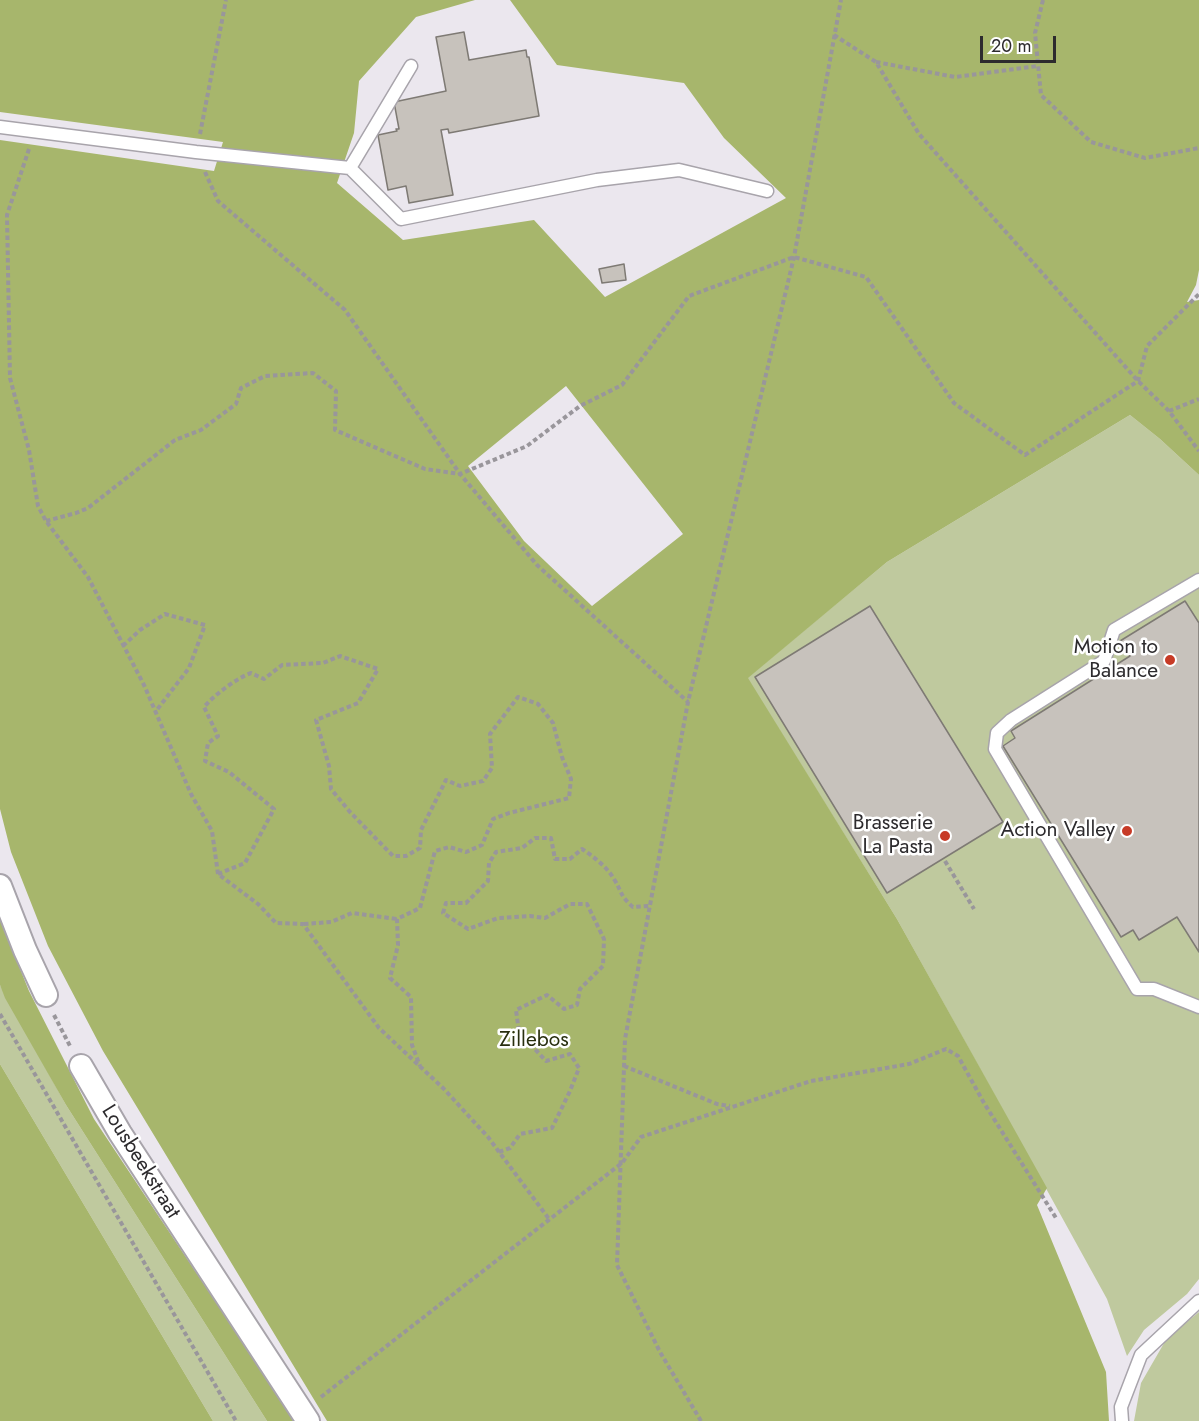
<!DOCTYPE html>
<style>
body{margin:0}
#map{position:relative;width:1199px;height:1421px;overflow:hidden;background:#ebe7ee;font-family:Jost,sans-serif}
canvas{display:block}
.scale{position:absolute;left:980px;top:36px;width:76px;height:27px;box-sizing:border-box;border:3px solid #2d2b2e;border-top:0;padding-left:8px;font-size:18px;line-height:21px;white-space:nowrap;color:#2d2b2e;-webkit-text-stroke:4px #fff;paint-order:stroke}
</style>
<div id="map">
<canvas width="1199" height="1421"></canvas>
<div class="scale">20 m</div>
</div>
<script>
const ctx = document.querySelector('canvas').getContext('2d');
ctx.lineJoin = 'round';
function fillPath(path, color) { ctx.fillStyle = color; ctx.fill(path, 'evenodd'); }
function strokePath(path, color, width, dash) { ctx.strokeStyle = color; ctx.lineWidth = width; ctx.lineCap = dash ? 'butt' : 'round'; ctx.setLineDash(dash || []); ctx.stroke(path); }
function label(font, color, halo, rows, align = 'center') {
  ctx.font = font + ' Jost,sans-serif'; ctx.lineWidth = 5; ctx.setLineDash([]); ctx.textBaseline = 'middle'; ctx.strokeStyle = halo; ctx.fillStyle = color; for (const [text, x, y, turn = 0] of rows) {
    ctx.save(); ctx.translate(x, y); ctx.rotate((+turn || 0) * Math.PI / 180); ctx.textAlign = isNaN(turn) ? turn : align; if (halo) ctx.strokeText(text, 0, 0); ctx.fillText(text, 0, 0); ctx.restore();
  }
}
fillPath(new Path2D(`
 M 1130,415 L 1160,439 L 1199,475 L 1199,1279 L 1187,1294 L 1144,1330 L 1127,1356 L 1107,1299 L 963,1038 L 897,919 L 747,678 L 887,562 Z
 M 0,985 L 66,1105 L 267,1421 L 213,1421 L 0,1064 Z
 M 1199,1312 L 1199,1421 L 1134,1421 L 1141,1383 L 1167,1338 Z`), '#bfc99e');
fillPath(new Path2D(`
 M 0,0 L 475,0 L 416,17 L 359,81 L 354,133 L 337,183 L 403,240 L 534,220 L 605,297 L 786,198 L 724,138 L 684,83 L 557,65 L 510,0 L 1199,0 L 1199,270 L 1196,285 L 1187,302 L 1199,300 L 1199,475 L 1160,439 L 1130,415 L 887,562 L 748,678 L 897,919 L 1047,1188 L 1037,1205 L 1106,1372 L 1109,1421 L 327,1421 L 103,1051 L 48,946 L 11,852 L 0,809 L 0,140 L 214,171 L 223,142 L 0,112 ZM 566,386 L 683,534 L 592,606 L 524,541 L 468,466 Z
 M 0,919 L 29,991 L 94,1119 L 295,1421 L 267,1421 L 66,1105 L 5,998 L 0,985 Z
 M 0,1064 L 213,1421 L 0,1421 Z`), '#a7b66c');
const building = new Path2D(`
 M 464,32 L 469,60 L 526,50 L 527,57 L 529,57 L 539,116 L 449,133 L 448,129 L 441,130 L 453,195 L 409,203 L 406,186 L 388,190 L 378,135 L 397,131 L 396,129 L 399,129 L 394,102 L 446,91 L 436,37 Z
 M 624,264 L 626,280 L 602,283 L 599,269 Z
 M 1185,601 L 1199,623 L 1199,952 L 1177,917 L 1139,940 L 1133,930 L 1121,937 L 1003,746 L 1015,738 L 1011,731 L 1130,656 L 1120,641 Z
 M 870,606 L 1003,822 L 887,893 L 755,677 Z`);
fillPath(building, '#c7c2bc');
strokePath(building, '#7e7a74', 1.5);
const lane = new Path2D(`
 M 0,127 L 196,152 L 350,168 L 401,219 L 597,180 L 679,170 L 767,191
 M 350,168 L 411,66
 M 1199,580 L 1114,630 L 1104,661 L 1011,720 L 997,733 L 995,749 L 1137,989 L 1154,989 L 1199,1007
 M 1122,1421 L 1121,1407 L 1141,1355 L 1199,1301`);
const street = new Path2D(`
 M 0,886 L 25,950 L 46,995
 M 81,1066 L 120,1133 L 308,1421`);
strokePath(lane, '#a8a4ab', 15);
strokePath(street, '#a8a4ab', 26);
strokePath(new Path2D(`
 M 1043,0 L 1035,33 L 1041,95 L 1091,142 L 1145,158 L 1199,148
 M 834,35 L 876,62 L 919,134 L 1138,381 L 1169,411 L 1199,451
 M 876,62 L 955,77 L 1038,66
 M 200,134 L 226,0
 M 29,149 L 7,215 L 10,378 L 29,450 L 38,506 L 46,521 L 88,577 L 144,685 L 191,794 L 212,831 L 218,874 L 258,904 L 276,923 L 303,924 L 379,1028 L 443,1088 L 488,1137 L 549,1219
 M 205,172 L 218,201 L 345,310 L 460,474 L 527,446 L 580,406 L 622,385 L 689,296 L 794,257 L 866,277 L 954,403 L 1025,455 L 1138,381 L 1147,346 L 1199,294
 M 1169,411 L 1199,399
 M 46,521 L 76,513 L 88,508 L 175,440 L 201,430 L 236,404 L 241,388 L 265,376 L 313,373 L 336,391 L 335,430 L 425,469 L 460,474 L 537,565 L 688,702
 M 123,646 L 140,630 L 165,614 L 205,625 L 189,668 L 156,711
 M 945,861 L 974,909
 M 218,874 L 245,863 L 274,809 L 229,772 L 205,761 L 208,743 L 218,736 L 204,707 C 214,695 237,678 251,673 L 264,679 L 282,665 L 323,663 L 340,656 L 378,669 L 358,703 L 316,720 L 329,766 L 331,789 L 350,812 L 393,856 L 406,856 L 420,848 L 421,830 L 446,780 L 460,786 L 483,781 L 492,768 L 490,734 L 518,697 L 538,704 L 553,723 L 562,757 L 571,779 L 569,798 L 509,813 L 493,819 L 482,845 L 466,852 L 449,847 L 435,851 L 420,908 L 397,919 L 398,945 L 390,978 L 411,997 L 412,1045 L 420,1066
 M 304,924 L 331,922 L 352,913 L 397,919
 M 0,1014 L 236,1421
 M 54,1015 L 70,1046
 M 624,1066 L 717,1104 L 730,1106
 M 499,1152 L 510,1148 L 520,1134 L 552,1128 L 570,1091 L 579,1068 L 570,1054 L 546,1061 L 519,1032 L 516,1010 L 547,995 L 564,1009 L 577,1005 L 580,989 L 603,966 L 604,939 L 587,904 L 570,904 L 545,918 L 530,916 L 498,918 L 468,929 L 443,913 L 446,903 L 466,903 L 488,881 L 489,863 L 496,852 L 522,848 L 535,838 L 551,838 L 555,859 L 570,859 L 582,849 C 593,856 607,867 614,879 C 622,892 620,896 633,907 L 650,906
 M 321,1397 L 622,1163 L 641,1137 L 811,1081 L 909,1064 L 946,1049 L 958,1056 L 984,1103 L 1056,1218
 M 701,1421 L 660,1352 L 617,1265 L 625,1039 L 688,702 L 794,257 L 841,0`), '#99969b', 4, [4.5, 3]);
strokePath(lane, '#fff', 12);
strokePath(street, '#fff', 22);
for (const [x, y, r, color] of [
 [1170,660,6,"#c73b27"],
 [1127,831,6,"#c73b27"],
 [945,836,6,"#c73b27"]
]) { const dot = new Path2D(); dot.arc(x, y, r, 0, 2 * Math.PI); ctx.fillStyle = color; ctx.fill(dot); strokePath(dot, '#fff', 2); }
label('21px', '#2d2b2e', '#fff', [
 ["Motion to",1158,648],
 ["Balance",1158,672],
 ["Brasserie",933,824],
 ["La Pasta",933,848],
 ["Action Valley",1115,831]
], 'right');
label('21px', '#292f0f', '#fff', [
 ["Zillebos",534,1041]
]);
label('21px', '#2d2b2e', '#fff', [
 ["Lousbeekstraat",140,1162,58]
]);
</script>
